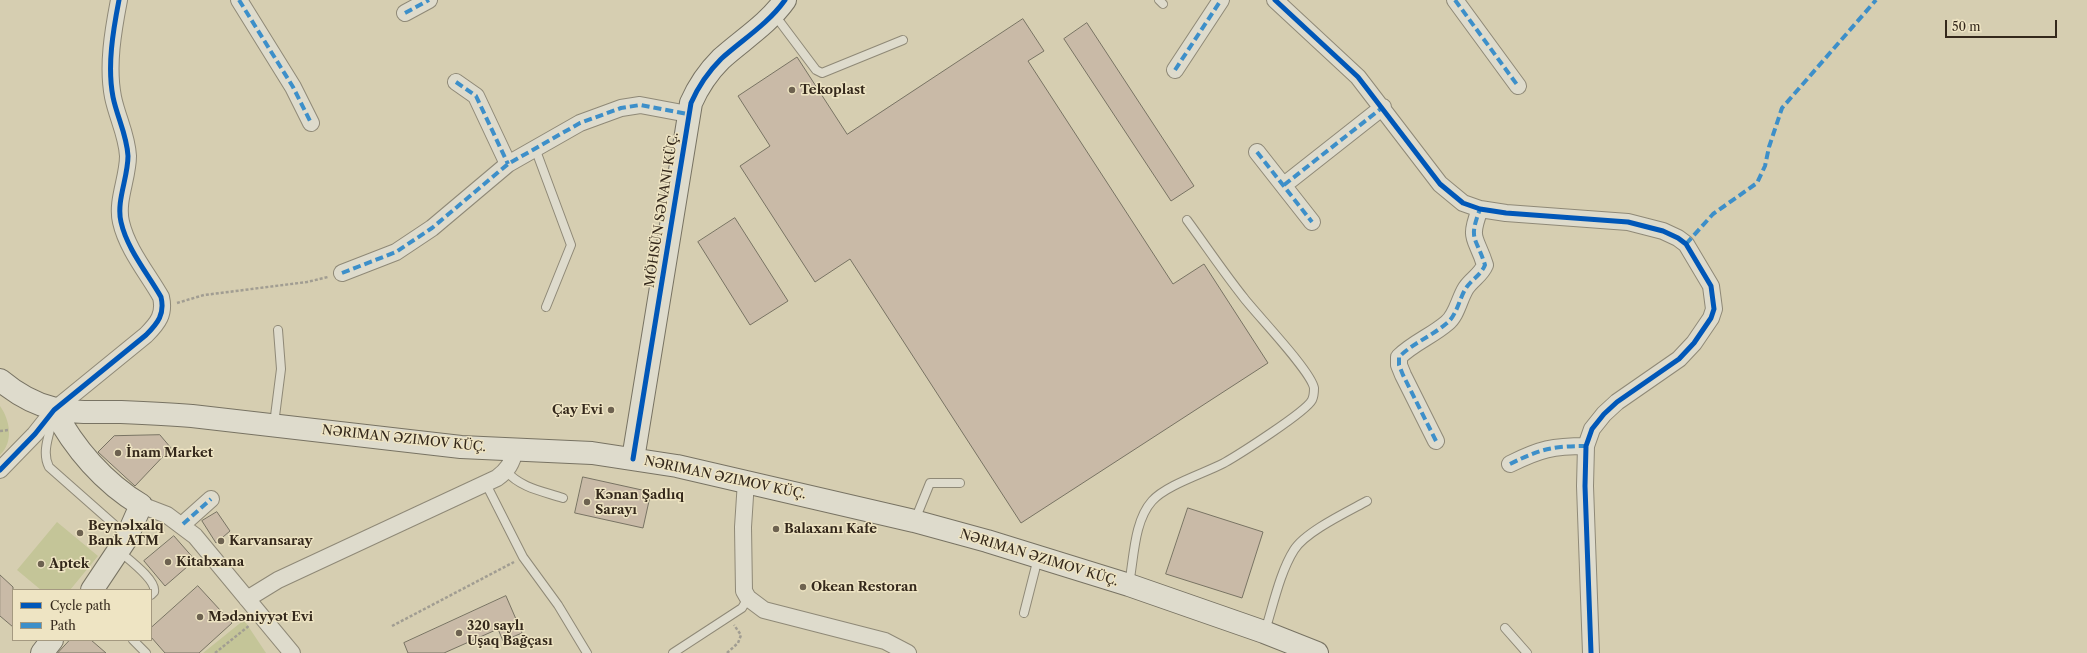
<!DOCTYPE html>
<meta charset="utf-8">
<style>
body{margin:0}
#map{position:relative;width:2087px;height:653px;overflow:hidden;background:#d6ceb1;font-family:"Libre Caslon Text",serif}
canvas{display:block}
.legend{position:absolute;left:12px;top:589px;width:140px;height:52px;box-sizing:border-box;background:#eee4c3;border:1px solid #a49980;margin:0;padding:5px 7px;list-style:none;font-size:12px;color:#34281b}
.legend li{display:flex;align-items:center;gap:8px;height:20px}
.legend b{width:20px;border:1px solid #a49980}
.scale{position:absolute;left:1945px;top:20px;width:112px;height:18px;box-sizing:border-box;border:2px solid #34281b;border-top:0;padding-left:5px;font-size:12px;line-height:14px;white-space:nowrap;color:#34281b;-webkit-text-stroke:3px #eee4c3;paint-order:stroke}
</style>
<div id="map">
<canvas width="2087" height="653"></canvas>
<ul class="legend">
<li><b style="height:5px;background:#0057b8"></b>Cycle path</li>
<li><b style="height:5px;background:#3d8fc9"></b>Path</li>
</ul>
<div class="scale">50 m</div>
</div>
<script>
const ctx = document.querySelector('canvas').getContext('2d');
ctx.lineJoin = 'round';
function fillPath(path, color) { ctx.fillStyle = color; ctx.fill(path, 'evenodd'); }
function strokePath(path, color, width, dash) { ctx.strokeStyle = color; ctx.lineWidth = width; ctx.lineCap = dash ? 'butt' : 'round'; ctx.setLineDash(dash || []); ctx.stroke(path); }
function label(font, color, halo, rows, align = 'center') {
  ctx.font = font + ' "Libre Caslon Text",serif'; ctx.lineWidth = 3; ctx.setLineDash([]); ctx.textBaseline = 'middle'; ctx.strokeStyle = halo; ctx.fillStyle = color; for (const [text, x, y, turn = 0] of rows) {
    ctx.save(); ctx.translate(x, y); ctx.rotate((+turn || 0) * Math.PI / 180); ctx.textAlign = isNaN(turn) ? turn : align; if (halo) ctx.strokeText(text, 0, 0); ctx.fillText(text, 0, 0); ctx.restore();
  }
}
fillPath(new Path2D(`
 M 0,406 C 10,420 14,442 0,455 Z
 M 57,522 L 98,556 L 70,590 L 41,590 L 17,570 Z
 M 244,620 L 266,653 L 203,653 Z`), '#c4c598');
const building = new Path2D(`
 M 1023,19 L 1044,51 L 1028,61 L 1173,284 L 1204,264 L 1268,363 L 1021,523 L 850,259 L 815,282 L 740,166 L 770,146 L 738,96 L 797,57 L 847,134 Z
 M 1087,23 L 1194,186 L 1171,201 L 1064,39 Z
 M 735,218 L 788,301 L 750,325 L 698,242 Z
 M 160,435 L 171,448 L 135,486 L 98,452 L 114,436 Z
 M 583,477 L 651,492 L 643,528 L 575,513 Z
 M 1188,508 L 1263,532 L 1242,598 L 1166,574 Z
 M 217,512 L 230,531 L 216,543 L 202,521 Z
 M 174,536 L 195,560 L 165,586 L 144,561 Z
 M 0,575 L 13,587 L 13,627 L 0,616 Z
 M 198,586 L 232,623 L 199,653 L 165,653 L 151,637 L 151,628 Z
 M 506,596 L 522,633 L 503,641 L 498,629 L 444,653 L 408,653 L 404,643 Z
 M 70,640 L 91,640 L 106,653 L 58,653 Z`);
fillPath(building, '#c9baa7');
strokePath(building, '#787363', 1);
const lane = new Path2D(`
 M 1159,0 L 1163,4
 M 774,14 L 816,70 L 822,73 L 903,40
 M 535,148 L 571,245 L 546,307
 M 53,418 C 50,433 41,452 49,467 L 126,535
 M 274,424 L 281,369 L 278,330
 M 506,471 C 521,488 542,491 563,498
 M 486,484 L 523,557 L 558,605 L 587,653
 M 915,520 L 930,483 L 960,483
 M 119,551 C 128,559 157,580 154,592 L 151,595
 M 1129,584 C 1134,558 1134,521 1152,501 C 1166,485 1205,473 1224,463 C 1238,455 1306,412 1312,400 C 1313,398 1314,391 1314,388 C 1311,371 1257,315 1244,298 C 1224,273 1206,246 1187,220
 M 1024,613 L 1038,558
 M 1505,628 L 1527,653
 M 1265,631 C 1273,606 1280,572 1294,550 C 1305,532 1347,512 1367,501
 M 133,640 L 146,653
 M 673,653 L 742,608 L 748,598`);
const street = new Path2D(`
 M 239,0 L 293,87 L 311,123
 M 1275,0 L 1358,77 L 1440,184 L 1463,203 L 1480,209 L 1506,213 L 1628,222 L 1663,231 L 1678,238 L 1686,244 L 1711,286 L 1714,309 L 1711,318 L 1694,343 L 1679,359 L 1617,402 L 1604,414 L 1592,429 L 1586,446 L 1585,486 L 1591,653
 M 1455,0 L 1518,86
 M 405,13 L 429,0
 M 1175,70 L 1221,0
 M 456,82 L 476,96 L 508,164
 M 1257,152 L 1312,222
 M 1284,185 L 1383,107
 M 342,273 L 396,252 L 432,228 L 508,164 L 580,123 L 621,108 L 640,105 L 688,114
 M 1436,441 L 1403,375 L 1399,365 L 1399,357 C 1413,343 1432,336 1447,323 C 1457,315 1459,299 1466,288 C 1472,279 1481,275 1485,265 C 1476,236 1468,241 1480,209
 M 1510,464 C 1540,449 1553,446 1586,446
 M 0,470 L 35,434 L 54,410 L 146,335 C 158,323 165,314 161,297 C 148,274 127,249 121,222 C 116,201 128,178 128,156 C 127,135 117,117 113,97 C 107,66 113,31 119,0
 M 746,481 L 743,527 L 744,591 L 748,598 L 764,610 L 885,641 L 908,653
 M 141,505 L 167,515 L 195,536 L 292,653
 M 183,524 L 211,499
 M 247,599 L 278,580 L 497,478 C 508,470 512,463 515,450`);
const secondary = new Path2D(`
 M 0,380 C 42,415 70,412 121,412 C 145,413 168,414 192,416 L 461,447 L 592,453 L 677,466 L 914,521 L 987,541 L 1129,585 L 1264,632 L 1317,653
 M 54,410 C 74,448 104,483 141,505 L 126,539 L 92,590
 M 633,459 L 691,103 C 698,87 709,71 721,59 C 742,40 768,24 785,0
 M 42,653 L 52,640`);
strokePath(lane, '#8f8977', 10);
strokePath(street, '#8f8977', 18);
strokePath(secondary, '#787363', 24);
strokePath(new Path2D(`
 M 177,303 L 204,295 L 307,282 L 328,277
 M 0,431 L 9,430
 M 392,626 L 514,562
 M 215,653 L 250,625
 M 727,653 L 738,643 L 741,635 L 734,625`), '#a19d92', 2.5, [3, 2]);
strokePath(lane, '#dedbcc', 8);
strokePath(street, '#dedbcc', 16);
strokePath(secondary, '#dedbcc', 22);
strokePath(new Path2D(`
 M 239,0 L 293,87 L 311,123
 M 1455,0 L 1518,86
 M 405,13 L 429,0
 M 1175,70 L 1221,0
 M 456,82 L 476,96 L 508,164
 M 1257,152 L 1312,222
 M 1284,185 L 1383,107
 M 1686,244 L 1713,214 L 1757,183 L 1765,166 L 1769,147 L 1782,108 L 1876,0
 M 342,273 L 396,252 L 432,228 L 508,164 L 580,123 L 621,108 L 640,105 L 688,114
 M 1436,441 L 1403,375 L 1399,365 L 1399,357 C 1413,343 1432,336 1447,323 C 1457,315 1459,299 1466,288 C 1472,279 1481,275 1485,265 C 1476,236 1468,241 1480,209
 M 1510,464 C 1540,449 1553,446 1586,446
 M 183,524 L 211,499`), '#3d8fc9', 4, [8, 4]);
strokePath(new Path2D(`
 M 1275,0 L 1358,77 L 1440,184 L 1463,203 L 1480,209 L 1506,213 L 1628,222 L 1663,231 L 1678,238 L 1686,244 L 1711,286 L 1714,309 L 1711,318 L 1694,343 L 1679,359 L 1617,402 L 1604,414 L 1592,429 L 1586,446 L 1585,486 L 1591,653
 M 633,459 L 691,103 C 698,87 709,71 721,59 C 742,40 768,24 785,0
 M 0,470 L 35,434 L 54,410 L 146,335 C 158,323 165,314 161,297 C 148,274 127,249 121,222 C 116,201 128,178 128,156 C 127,135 117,117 113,97 C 107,66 113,31 119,0`), '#0057b8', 5);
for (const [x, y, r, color] of [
 [792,90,4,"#6d6250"],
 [611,410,4,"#6d6250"],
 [118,453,4,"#6d6250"],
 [587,502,4,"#6d6250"],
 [776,529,4,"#6d6250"],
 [80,533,4,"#6d6250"],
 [221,541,4,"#6d6250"],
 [168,562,4,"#6d6250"],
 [41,564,4,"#6d6250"],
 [803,587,4,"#6d6250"],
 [200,617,4,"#6d6250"],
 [459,633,4,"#6d6250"]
]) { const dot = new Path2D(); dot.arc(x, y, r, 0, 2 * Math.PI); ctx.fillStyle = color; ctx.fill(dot); strokePath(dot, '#eee4c3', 1.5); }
label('bold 13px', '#34281b', '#eee4c3', [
 ["Tekoplast",800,90],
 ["Çay Evi",603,410,"right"],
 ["İnam Market",126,453],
 ["Kənan Şadlıq",595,495],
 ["Sarayı",595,510],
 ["Beynəlxalq",88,526],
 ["Bank ATM",88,541],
 ["Balaxanı Kafe",784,529],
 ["Karvansaray",229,541],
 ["Kitabxana",176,562],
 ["Aptek",49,564],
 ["Okean Restoran",811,587],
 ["Mədəniyyət Evi",208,617],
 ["320 saylı",467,626],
 ["Uşaq Bağçası",467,641]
], 'left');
label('13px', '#34281b', '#eee4c3', [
 ["MÖHSÜN SƏNANI KÜÇ.",662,210,-81],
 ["NƏRIMAN ƏZIMOV KÜÇ.",404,439,6],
 ["NƏRIMAN ƏZIMOV KÜÇ.",725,478,12],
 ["NƏRIMAN ƏZIMOV KÜÇ.",1039,558,17]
]);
</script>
